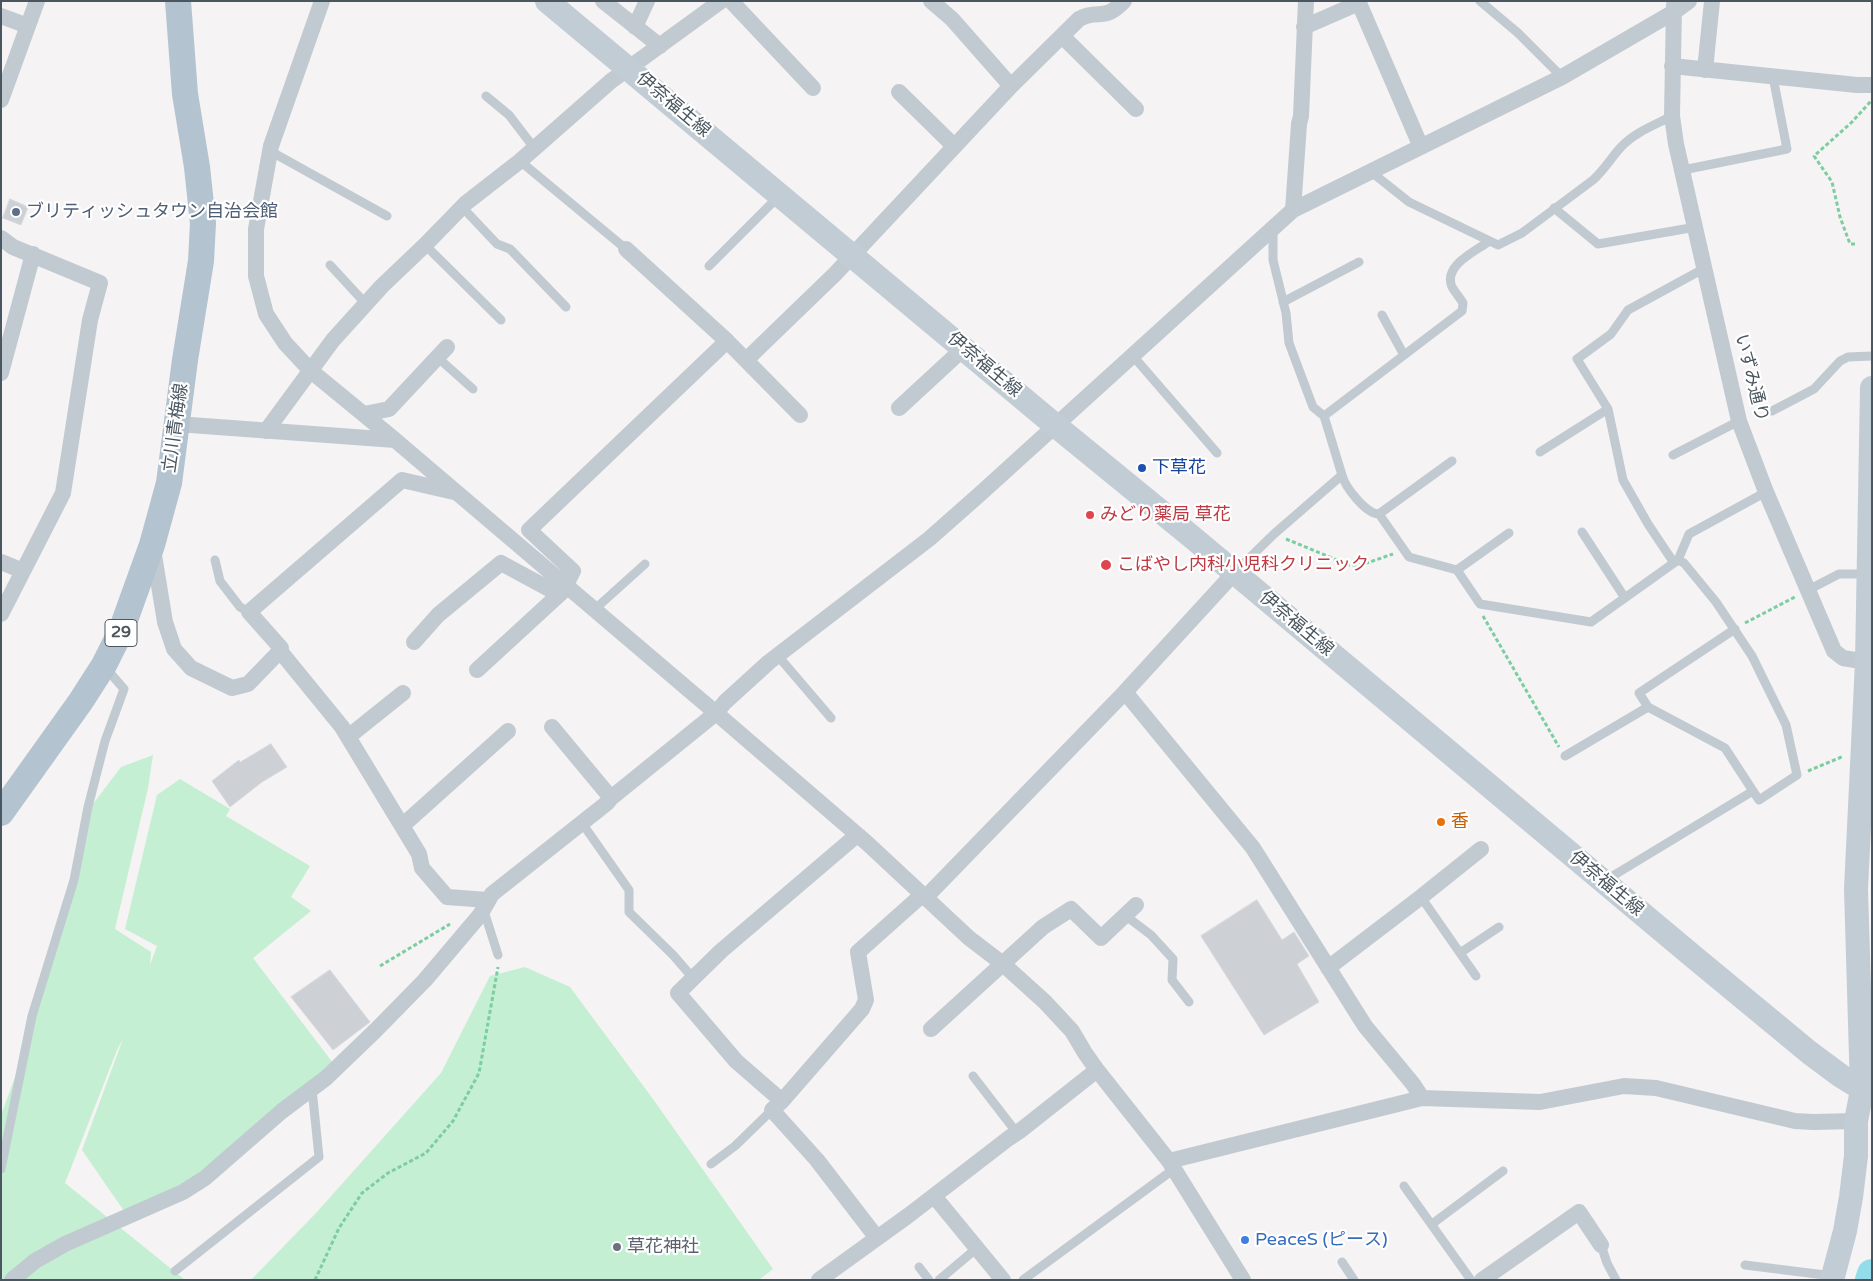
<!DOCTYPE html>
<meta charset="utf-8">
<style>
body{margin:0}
#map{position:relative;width:1873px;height:1281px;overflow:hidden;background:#f5f3f3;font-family:"Varela Round",sans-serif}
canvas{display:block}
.frame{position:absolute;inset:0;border:2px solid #4b5760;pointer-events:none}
</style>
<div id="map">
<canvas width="1873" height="1281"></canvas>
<div class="frame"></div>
</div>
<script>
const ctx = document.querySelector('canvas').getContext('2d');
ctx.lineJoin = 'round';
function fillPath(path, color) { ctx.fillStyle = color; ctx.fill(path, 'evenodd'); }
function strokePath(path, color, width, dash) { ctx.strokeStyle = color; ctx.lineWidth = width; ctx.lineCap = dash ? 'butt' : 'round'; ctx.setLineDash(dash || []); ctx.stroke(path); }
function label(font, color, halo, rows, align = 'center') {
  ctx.font = font + ' "Varela Round","Noto Sans JP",sans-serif'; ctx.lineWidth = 4.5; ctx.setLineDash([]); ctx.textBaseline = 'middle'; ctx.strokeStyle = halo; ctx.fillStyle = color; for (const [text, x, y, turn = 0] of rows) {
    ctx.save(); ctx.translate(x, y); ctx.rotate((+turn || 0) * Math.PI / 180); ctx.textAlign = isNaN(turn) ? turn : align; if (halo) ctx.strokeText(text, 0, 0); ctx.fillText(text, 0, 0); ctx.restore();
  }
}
fillPath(new Path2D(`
 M 153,755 L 148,788 L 115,929 L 151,952 L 150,965 L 157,946 L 125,929 L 157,795 L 180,779 L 230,809 L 226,816 L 310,866 L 291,897 L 311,911 L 253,958 L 333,1063 L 237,1143 L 179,1188 L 124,1211 L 82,1150 L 123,1039 L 117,1050 L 65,1183 L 185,1280 L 1,1280 L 1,1115 L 31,1034 L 93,804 L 121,767 Z
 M 525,967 L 570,987 L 653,1099 L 773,1269 L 759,1280 L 251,1280 L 316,1213 L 441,1073 L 490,976 Z`), '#c4efd2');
strokePath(new Path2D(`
 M 1870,1280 L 1872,1274`), '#93ddeb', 30);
const building = new Path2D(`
 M 10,199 L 28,207 L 21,225 L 3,218 Z
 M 271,744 L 287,767 L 262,782 L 230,807 L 212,781 L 239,760 L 240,762 Z
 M 1257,900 L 1282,940 L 1294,932 L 1309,956 L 1297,964 L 1319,1002 L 1264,1035 L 1201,936 Z
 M 330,970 L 370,1022 L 333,1050 L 291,997 Z`);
fillPath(building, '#cdd0d5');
strokePath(building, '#d7d9dd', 1);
strokePath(new Path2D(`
 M 1855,244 L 1850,244 L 1840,217 L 1832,182 L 1814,156 L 1852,122 L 1871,101
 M 1286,539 L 1349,565 L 1361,565 L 1393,554
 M 1483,616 L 1559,747
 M 1745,623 L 1795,597
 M 1808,771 L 1844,756
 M 380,966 L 450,924
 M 315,1280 L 339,1228 L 362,1193 L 388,1173 L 426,1153 L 453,1121 L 479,1073 L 498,967`), '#7ccda1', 3, [4, 2.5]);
strokePath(new Path2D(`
 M 1480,1 L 1518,33 L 1562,77
 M 486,96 L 509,115 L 535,149
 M 270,151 L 387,216
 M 520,161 L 626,249
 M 1683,170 L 1787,149 L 1773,77
 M 1370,171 L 1409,202 L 1498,245 L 1522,233 L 1593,180 C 1604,170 1611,158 1621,147 C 1635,132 1655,125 1672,116
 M 462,207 L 497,244 L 510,249 L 566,307
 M 1554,208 L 1598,244 L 1696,227
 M 425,245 L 501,320
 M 330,265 L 366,304
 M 709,266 L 780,195
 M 1283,302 L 1359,262
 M 1382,315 L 1404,355
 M 1133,356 L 1217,453
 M 437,357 L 473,389
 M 1772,411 L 1814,389 L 1840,361 L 1848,357 L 1872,356
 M 1324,416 L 1462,311 L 1463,303 C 1460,298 1455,292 1452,287 C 1443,266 1474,252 1488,242
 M 1540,452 L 1608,409
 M 1673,455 L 1739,421
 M 1342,475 C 1345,487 1366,514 1379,514 L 1409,557 L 1457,570 L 1480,604 L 1591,622 L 1678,560 L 1689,534 L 1766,492
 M 1379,514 L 1452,461
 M 1582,532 L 1625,598
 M 215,560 L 220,581 L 240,607 L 249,612
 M 1678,560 L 1684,563 L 1716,602 L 1752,656 L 1786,725 L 1797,775 L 1759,800 L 1753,791
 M 1674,563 L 1648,524 L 1623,480 L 1608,409 L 1577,359 L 1611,334 L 1628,310 L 1705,268
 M 1457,570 L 1509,533
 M 1235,572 L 1274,534 L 1342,475 L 1324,416 L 1313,407 L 1289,343 L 1286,313 L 1273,260 L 1273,229
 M 1808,590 L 1839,574 L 1868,574
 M 595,609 L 645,564
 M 778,656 L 831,718
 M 1565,756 L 1648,707
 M 582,823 L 629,890 L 629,912 L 673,955 L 693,978
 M 1606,880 L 1753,791 L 1725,748 L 1648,707 L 1639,693 L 1735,629
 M 1421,897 L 1476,976
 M 483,908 L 498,955
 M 1126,916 L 1151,935 L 1173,959 L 1172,980 L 1189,1002
 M 1460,953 L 1499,927
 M 973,1076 L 1017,1133
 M 711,1164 L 735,1146 L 772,1110
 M 1,1169 L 32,1016 L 74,880 L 88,807 L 105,741 L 124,689 L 105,667
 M 1404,1186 L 1471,1280
 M 1432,1224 L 1503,1171
 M 1601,1245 L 1607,1263 L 1616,1280
 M 1342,1262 L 1354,1280
 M 1745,1265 L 1833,1276
 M 919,1267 L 929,1280
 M 175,1271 L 319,1157 L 312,1089
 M 939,1280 L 977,1248
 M 1023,1280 L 1174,1169`), '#c1cad1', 9);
strokePath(new Path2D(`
 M 322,1 L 271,146 L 256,229 L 256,276 L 266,314 L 285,343 L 311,371 L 395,440
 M 603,1 L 660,46
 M 731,1 L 813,88
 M 931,1 L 952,19 L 1011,86
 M 1674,5 L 1672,116 L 1676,144 L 1739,421 L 1766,492 L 1834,651 L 1843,658 L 1867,662
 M 1,16 L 28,26
 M 635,27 L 647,1
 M 1304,27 L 1359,3 L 1421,147
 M 1062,36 L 1136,109
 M 1672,66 L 1857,85 L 1872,85
 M 1705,70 L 1712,1
 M 899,92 L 954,146
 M 1,100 L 37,1
 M 1293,210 L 1299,124 L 1301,116 L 1306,1
 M 1,238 L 13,247 L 100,283 L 90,320 L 63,493 L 1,614
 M 626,249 L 727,341 L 800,415
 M 746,360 L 835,274 L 1011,86 L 1079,19 C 1099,8 1103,23 1124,1
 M 1,373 L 33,254
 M 899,408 L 964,348
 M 364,414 L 389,409 L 447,347
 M 177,424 L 395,440 L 716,713 L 867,843 L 969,938 L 1003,964 L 1045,1002 L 1072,1031 L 1085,1053 L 1097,1070 L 1169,1161 L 1243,1280
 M 266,431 L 333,340 L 382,286 L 425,245 L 466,203 L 520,161 L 611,81 L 721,1
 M 153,549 L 165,622 L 174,649 L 191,668 L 232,688 L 248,684 L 280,651 L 342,727 L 419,854 L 422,868 L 447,897 L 488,900
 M 1,562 L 23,571
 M 414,642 L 438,615 L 501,563 L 551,590 L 566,584
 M 280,651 L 281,648 L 249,612 L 402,480 L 454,492
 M 477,670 L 563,591 L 573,571 L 529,530 L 727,341
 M 1125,692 L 1253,848 L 1365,1026 L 1413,1084 L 1422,1098
 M 552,727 L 611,798
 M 348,737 L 403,693
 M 402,826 L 508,731
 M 857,835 L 721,951 L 678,993 L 736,1061 L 782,1101 L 772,1110 L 817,1160 L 877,1238
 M 925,898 L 1125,692 L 1235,572
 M 1328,968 L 1421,897 L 1481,849
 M 931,1029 L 1043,927 L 1071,909 L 1101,938 L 1136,905
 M 782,1101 L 862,1009 L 866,1000 L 858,952 L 922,895
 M 1169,1161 L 1422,1098 L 1540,1102 L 1624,1086 L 1656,1088 L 1795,1121 L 1813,1122 L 1856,1121
 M 934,1196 L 1003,1280
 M 12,1280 L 35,1261 L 65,1244 L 183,1192 L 205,1178 L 282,1111 L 326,1078 L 376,1030 L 425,980 L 480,915 L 492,894 L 607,803 L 611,798 L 716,713 L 725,702 L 769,662 L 929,539 L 980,494 L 1293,210 L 1562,77 L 1674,12 L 1689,1
 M 819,1280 L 909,1215 L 1009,1138 L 1021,1130 L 1097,1070
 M 1482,1280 L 1579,1212 L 1601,1245`), '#c1cad1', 16);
strokePath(new Path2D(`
 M 547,1 L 1056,426 L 1192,537 L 1695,958 L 1810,1053 L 1841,1076 L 1872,1095
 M 1832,1280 L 1845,1231 L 1851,1197 L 1856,1156 L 1856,1121 L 1862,1090 L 1856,889 L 1867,662 L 1872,388`), '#c1ccd5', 24);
strokePath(new Path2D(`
 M 1,813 L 81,701 L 104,665 L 121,631 L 152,545 L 169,483 L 185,360 L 201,261 L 203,223 L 197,167 L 185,94 L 178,1`), '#b4c3d0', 26);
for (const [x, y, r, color] of [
 [16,212,5,"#5c6f8a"],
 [1142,468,5,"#1a4fb4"],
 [1090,515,5,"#e0444e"],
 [1106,565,6,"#e0444e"],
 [1441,822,5,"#e8710a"],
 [1245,1240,5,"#3f7fe0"],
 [617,1247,5,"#6b7280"]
]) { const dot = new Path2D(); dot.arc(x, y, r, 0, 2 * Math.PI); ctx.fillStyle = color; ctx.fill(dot); strokePath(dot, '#fff', 2); }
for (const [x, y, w] of [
 [121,633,32]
]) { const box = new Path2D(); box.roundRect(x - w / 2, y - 13.5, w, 27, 4); ctx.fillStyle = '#fff'; ctx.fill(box); strokePath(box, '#4b5760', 1); }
label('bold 16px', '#4b5760', null, [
 ["29",121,633]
]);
label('18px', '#4b5760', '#fff', [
 ["伊奈福生線",673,105,40],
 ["伊奈福生線",984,365,40],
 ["いずみ通り",1751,378,76],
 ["立川青梅線",176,428,-82],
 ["伊奈福生線",1296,624,40],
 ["伊奈福生線",1606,884,40]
]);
label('18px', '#4e5e75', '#fff', [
 ["ブリティッシュタウン自治会館",26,212]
], 'left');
label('18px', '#164399', '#fff', [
 ["下草花",1152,468]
], 'left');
label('18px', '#be3a42', '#fff', [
 ["みどり薬局 草花",1100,515],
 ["こばやし内科小児科クリニック",1117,565]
], 'left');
label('18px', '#c56008', '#fff', [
 ["香",1451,822]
], 'left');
label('18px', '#366cbe', '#fff', [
 ["PeaceS (ピース)",1255,1240]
], 'left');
label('18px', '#5b616d', '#fff', [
 ["草花神社",627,1247]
], 'left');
</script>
